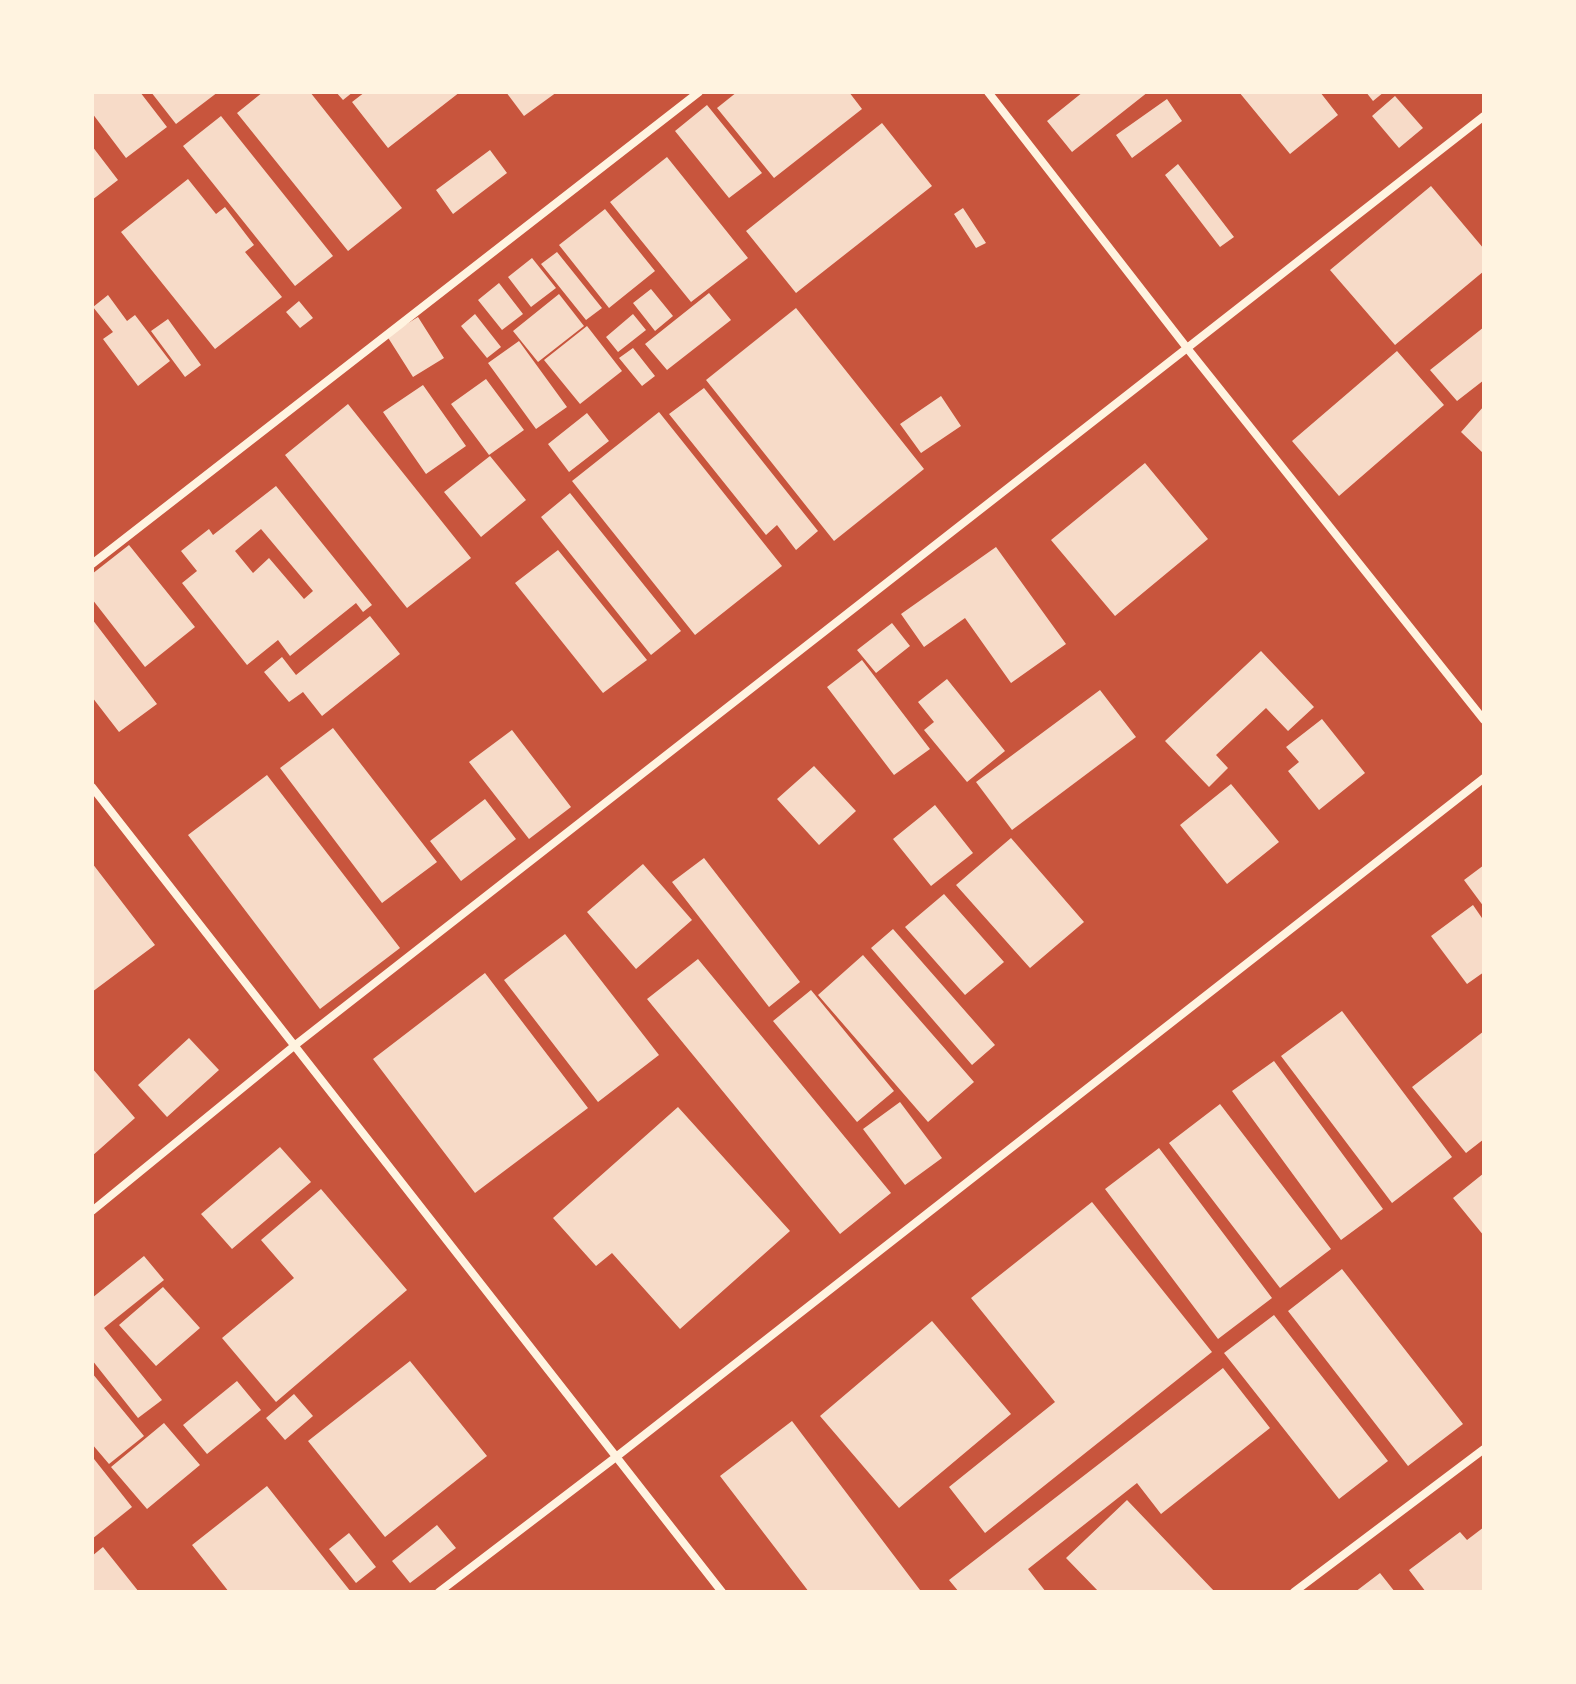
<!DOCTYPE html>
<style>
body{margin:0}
#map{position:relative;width:1576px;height:1684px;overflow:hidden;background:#c8553d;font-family:Signika,sans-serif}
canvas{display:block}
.frame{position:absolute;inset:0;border:94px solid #fff3e0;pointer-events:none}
</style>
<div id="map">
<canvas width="1576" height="1684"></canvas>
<div class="frame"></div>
</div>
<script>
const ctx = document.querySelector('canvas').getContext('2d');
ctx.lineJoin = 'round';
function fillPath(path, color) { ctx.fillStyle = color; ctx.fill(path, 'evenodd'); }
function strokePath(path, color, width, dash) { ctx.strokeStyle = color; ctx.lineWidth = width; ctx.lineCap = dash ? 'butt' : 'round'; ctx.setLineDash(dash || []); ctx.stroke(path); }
fillPath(new Path2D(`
 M 92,92 L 140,92 L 167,127 L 126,158 L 92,113 Z
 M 151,92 L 218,92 L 176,124 Z
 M 263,92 L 310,92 L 402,208 L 348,251 L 237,113 Z
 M 336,92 L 353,92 L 343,100 Z
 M 365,92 L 460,92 L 388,148 L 352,102 Z
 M 506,92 L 557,92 L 524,116 Z
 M 737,92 L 849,92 L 862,109 L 774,178 L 717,108 Z
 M 1083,92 L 1148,92 L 1072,152 L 1047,121 Z
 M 1239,92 L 1320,92 L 1338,115 L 1290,154 Z
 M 1366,92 L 1384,92 L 1373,101 Z
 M 1395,96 L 1423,128 L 1399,148 L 1372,116 Z
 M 1167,99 L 1182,121 L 1132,158 L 1116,135 Z
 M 707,105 L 762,173 L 729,198 L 675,131 Z
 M 221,116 L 333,256 L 295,286 L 183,146 Z
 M 882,123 L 932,186 L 796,293 L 746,231 Z
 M 92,146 L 118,180 L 92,200 Z
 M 490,150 L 507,173 L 453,214 L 436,190 Z
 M 667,157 L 748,258 L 691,302 L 610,202 Z
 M 1178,164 L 1234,237 L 1220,247 L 1165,175 Z
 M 188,179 L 216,214 L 225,207 L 254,245 L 245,252 L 282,297 L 215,349 L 121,232 Z
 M 1431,186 L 1484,249 L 1484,271 L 1395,345 L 1330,270 Z
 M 963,208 L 986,243 L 976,248 L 954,214 Z
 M 605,209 L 655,271 L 609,308 L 559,245 Z
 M 557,252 L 602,308 L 586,320 L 541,264 Z
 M 532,258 L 556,288 L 531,307 L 508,277 Z
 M 499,283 L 523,314 L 502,330 L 478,300 Z
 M 651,289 L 673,316 L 655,331 L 633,303 Z
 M 709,293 L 731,320 L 667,370 L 645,344 Z
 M 559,294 L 584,326 L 538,362 L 513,331 Z
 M 108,295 L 127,321 L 135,315 L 170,361 L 138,386 L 103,339 L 113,332 L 93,307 Z
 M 299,301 L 313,318 L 300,328 L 286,312 Z
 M 796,308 L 924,469 L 834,541 L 706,380 Z
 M 475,314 L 501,347 L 487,358 L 461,326 Z
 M 633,314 L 646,330 L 618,352 L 606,337 Z
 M 418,317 L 444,358 L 413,377 L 387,336 Z
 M 168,319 L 201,365 L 185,377 L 151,331 Z
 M 587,326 L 622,371 L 580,404 L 544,360 Z
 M 1484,327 L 1484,380 L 1457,401 L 1430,370 Z
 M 519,341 L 567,407 L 536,429 L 488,363 Z
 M 633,348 L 655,376 L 642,386 L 619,358 Z
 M 1397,351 L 1444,405 L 1339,496 L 1292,441 Z
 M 486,379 L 524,430 L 489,455 L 451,404 Z
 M 423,385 L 466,446 L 426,474 L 383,412 Z
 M 704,388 L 818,531 L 796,550 L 777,525 L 766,535 L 669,414 Z
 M 941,396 L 961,426 L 921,453 L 900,424 Z
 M 348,404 L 471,558 L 407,608 L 285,455 Z
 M 1484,406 L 1484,454 L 1461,432 Z
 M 659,412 L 782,566 L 695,635 L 572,481 Z
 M 587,413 L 609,441 L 569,472 L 548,444 Z
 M 490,456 L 526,500 L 481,537 L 444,492 Z
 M 1145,463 L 1208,539 L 1115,616 L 1051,540 Z
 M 276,486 L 372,605 L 363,612 L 356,603 L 290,656 L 278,640 L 247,665 L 182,583 L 197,571 L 181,551 L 209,529 L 213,535 ZM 261,529 L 313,591 L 304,599 L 269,558 L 253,573 L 235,551 Z
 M 570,493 L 681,631 L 651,655 L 541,517 Z
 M 129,545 L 195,627 L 145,667 L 92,599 L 92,574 Z
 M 996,547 L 1066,644 L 1011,683 L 965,618 L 924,647 L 901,614 Z
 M 558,550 L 647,660 L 603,693 L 515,583 Z
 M 370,616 L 400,654 L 322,716 L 303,692 L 289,702 L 264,672 L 282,657 L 296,675 Z
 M 92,619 L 157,704 L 119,732 L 92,697 Z
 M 892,623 L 910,646 L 876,673 L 857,650 Z
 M 1261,651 L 1314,707 L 1288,731 L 1266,708 L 1216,755 L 1228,768 L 1209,787 L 1165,741 Z
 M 862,660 L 930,749 L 894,775 L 827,687 Z
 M 947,679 L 1005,751 L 967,782 L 924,730 L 934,722 L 918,702 Z
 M 1100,690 L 1136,737 L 1012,830 L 976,782 Z
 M 1322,719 L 1365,773 L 1319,810 L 1288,771 L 1299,762 L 1286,747 Z
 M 333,728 L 437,862 L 382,903 L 280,768 Z
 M 512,730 L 571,807 L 529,839 L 469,762 Z
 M 814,766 L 856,811 L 819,845 L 777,799 Z
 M 267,775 L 400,948 L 320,1009 L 188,835 Z
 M 1231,784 L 1279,842 L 1227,884 L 1180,825 Z
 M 485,799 L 516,839 L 461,881 L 430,841 Z
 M 935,805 L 973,853 L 931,886 L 893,839 Z
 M 1011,838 L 1084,922 L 1030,968 L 956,885 Z
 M 704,858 L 800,982 L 769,1007 L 672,882 Z
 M 92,863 L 155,945 L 92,992 Z
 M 643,864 L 692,920 L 636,969 L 587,912 Z
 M 1484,865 L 1484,907 L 1464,880 Z
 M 944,894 L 1004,962 L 965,995 L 905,927 Z
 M 1473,905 L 1484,921 L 1484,972 L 1467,984 L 1431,936 Z
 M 893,929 L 995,1045 L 972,1065 L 871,948 Z
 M 565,934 L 659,1055 L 598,1102 L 504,980 Z
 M 863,955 L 974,1082 L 928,1122 L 818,995 Z
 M 698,959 L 891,1193 L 840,1234 L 647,999 Z
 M 485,973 L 588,1108 L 475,1193 L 373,1059 Z
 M 811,990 L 894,1091 L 857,1122 L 773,1021 Z
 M 1342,1011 L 1452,1157 L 1392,1203 L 1281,1056 Z
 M 1484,1031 L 1484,1139 L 1466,1153 L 1412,1087 Z
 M 189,1038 L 219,1070 L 167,1117 L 138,1085 Z
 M 1274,1061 L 1383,1209 L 1341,1240 L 1232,1091 Z
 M 92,1068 L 135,1118 L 92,1156 Z
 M 900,1102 L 942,1158 L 905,1185 L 863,1129 Z
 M 1220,1104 L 1331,1249 L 1280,1288 L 1169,1143 Z
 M 678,1107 L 790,1231 L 680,1329 L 612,1253 L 596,1266 L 553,1218 Z
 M 280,1147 L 311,1182 L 232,1249 L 201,1214 Z
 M 1159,1148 L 1272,1298 L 1218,1339 L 1105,1189 Z
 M 1484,1173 L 1484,1236 L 1453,1198 Z
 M 321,1189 L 407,1290 L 276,1402 L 222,1338 L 294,1278 L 261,1240 Z
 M 1092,1202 L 1212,1352 L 985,1533 L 949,1487 L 1055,1402 L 971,1298 Z
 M 144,1256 L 164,1280 L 104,1328 L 162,1400 L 138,1418 L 92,1360 L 92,1298 Z
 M 1342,1269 L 1463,1424 L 1408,1466 L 1288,1311 Z
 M 163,1287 L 200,1328 L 156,1366 L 119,1325 Z
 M 1274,1315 L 1388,1461 L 1339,1499 L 1224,1353 Z
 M 932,1321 L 1011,1414 L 899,1508 L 820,1416 Z
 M 410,1361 L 487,1456 L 385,1537 L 308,1441 Z
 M 1223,1368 L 1270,1428 L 1161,1514 L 1137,1483 L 1028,1569 L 1046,1592 L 959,1592 L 949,1580 Z
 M 92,1373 L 144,1436 L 109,1464 L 92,1444 Z
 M 237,1381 L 261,1410 L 207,1454 L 183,1425 Z
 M 294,1394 L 313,1416 L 285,1440 L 266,1418 Z
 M 792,1421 L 920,1590 L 918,1592 L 809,1592 L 720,1476 Z
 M 164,1423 L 200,1465 L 147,1509 L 111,1467 Z
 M 94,1459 L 132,1507 L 92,1539 L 92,1461 Z
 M 267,1486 L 351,1592 L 229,1592 L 192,1545 Z
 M 1127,1500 L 1215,1592 L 1099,1592 L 1066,1558 Z
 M 437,1525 L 456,1548 L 410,1583 L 392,1561 Z
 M 1484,1527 L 1484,1592 L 1426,1592 L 1409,1570 L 1460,1532 L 1467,1540 Z
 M 349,1533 L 376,1567 L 356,1583 L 329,1549 Z
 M 103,1547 L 139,1592 L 92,1592 L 92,1556 Z
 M 1380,1573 L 1395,1592 L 1355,1592 Z`), '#f7dbc8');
strokePath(new Path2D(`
 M 988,92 L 1187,348 L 1484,720
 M 92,564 L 699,92
 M 92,787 L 722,1592
 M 92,1211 L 294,1046 L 1484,116
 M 439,1592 L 616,1457 L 1484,778
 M 1294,1592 L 1484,1449`), '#fff3e0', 8);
</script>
